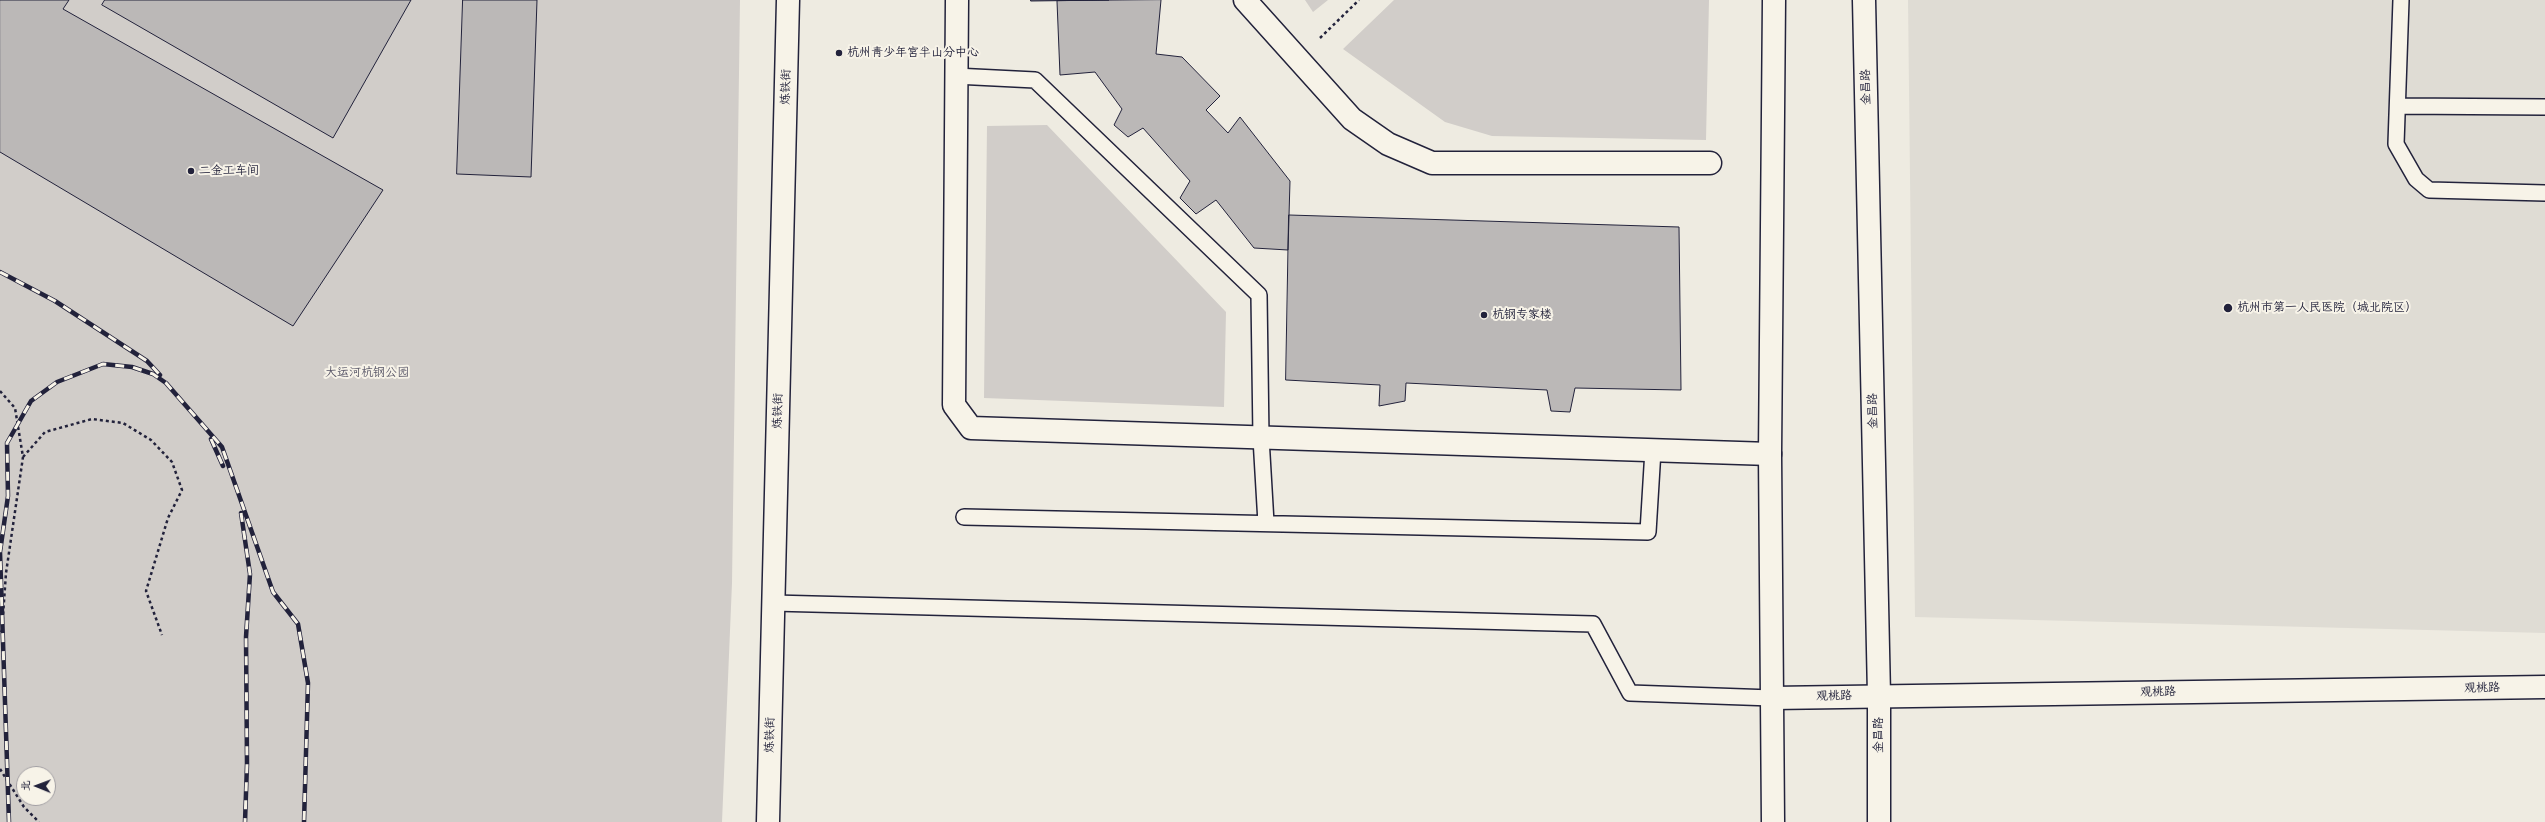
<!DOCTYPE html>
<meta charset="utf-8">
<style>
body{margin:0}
#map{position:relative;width:2545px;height:822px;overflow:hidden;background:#eeebe1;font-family:Delius,"LXGW WenKai TC",sans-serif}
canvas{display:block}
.north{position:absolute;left:16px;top:766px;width:40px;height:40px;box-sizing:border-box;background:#f7f3e8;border:1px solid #a29fa3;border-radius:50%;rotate:271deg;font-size:11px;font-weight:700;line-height:16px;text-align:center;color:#22223b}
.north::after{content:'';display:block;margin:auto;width:14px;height:18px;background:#22223b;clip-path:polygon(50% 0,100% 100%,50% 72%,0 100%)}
</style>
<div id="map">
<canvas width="2545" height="822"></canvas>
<div class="north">北</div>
</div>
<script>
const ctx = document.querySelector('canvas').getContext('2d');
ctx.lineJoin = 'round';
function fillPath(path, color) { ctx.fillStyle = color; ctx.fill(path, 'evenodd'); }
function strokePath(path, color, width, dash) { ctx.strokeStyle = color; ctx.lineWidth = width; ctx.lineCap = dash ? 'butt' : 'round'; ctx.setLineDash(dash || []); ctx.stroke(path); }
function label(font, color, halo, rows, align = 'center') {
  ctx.font = font + ' Delius,"LXGW WenKai TC",sans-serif'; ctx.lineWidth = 4; ctx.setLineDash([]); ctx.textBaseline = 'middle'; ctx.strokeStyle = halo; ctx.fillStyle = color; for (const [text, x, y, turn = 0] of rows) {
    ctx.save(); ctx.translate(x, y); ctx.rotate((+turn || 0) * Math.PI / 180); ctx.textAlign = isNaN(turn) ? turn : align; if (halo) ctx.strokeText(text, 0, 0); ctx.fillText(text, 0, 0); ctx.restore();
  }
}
fillPath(new Path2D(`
 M 1908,0 L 2545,0 L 2545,633 L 1915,617 Z`), '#dfdcd4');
fillPath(new Path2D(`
 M 0,0 L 740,0 L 732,583 L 722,822 L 0,822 ZM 24,774 L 48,774 L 48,798 L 24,798 Z
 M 1305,0 L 1328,0 L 1313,12 Z
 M 1394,0 L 1709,0 L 1706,140 L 1492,136 L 1445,122 L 1343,49 Z
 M 1047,125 L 1226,312 L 1224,407 L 984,398 L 987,126 Z`), '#d1cdc9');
const building = new Path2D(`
 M 0,0 L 69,0 L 63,9 L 383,190 L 293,326 L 0,152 Z
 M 105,0 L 411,0 L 333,138 L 102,5 Z
 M 463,0 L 537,0 L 531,177 L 457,174 Z
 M 1031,0 L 1109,0 L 1031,1 Z
 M 1161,0 L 1156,54 L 1182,57 L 1220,96 L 1206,110 L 1228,133 L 1240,117 L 1290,181 L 1288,250 L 1254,248 L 1216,200 L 1196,214 L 1180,198 L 1190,181 L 1143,128 L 1128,137 L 1114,125 L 1122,109 L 1095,72 L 1060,75 L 1057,1 Z
 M 1289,215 L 1679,227 L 1681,390 L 1575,388 L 1570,412 L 1551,411 L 1547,390 L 1406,383 L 1405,401 L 1379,406 L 1380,385 L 1286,380 Z`);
fillPath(building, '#bbb8b7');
strokePath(building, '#22223b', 1);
const service = new Path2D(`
 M 2401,0 L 2396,144 L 2416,179 L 2429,190 L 2545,193
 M 955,76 L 1035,80 L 1259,295 L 1261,438 L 1266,523
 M 2398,106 L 2545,107
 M 964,517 L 1648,532 L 1653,450
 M 773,603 L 1593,624 L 1630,693 L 1772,698`);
const minor = new Path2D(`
 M 957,0 L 954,405 L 971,428 L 1770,454
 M 1245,0 L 1352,119 L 1388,144 L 1432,163 L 1710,163`);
const tertiary = new Path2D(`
 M 1772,698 L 2545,687
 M 768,822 L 788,0`);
const secondary = new Path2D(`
 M 1864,0 L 1879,695 L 1879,822
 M 1773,822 L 1770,454 L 1774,0`);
strokePath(service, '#22223b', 18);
strokePath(minor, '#22223b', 25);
strokePath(tertiary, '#22223b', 25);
strokePath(secondary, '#22223b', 25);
strokePath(new Path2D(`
 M 1320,38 L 1359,0
 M 0,391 L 15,408 L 23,457 L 6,573 L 2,630 L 0,635
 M 23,457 L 45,432 L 92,419 L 123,423 L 151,440 L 172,462 L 182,490 L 168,518 L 146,591 L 162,635
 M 0,769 L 24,807 L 39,822`), '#22223b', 2.5, [3, 3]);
strokePath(service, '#f7f3e8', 15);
strokePath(minor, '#f7f3e8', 22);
strokePath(tertiary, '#f7f3e8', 22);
strokePath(secondary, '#f7f3e8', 22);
const rail = new Path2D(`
 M 0,272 L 55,301 L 147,361 L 160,375
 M 211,439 L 223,466
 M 241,513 L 250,574 L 246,637 L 247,764 L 245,822
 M 9,822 L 0,552 L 8,496 L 7,443 L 31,401 L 57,382 L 103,364 L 132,367 L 153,374 L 166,383 L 222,447 L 273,592 L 298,624 L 308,683 L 304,822`);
strokePath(rail, '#22223b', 4.5);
strokePath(rail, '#f7f3e8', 3, [9]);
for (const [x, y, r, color] of [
 [839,53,4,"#22223b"],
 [191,171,4,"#22223b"],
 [2228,308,5,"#22223b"],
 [1484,315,4,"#22223b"]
]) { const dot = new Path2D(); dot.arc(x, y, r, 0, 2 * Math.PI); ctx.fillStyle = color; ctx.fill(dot); strokePath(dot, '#f7f3e8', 1.5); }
label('12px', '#22223b', '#f7f3e8', [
 ["杭州青少年宫半山分中心",847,53],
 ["二金工车间",199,171],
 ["杭州市第一人民医院（城北院区）",2237,308],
 ["杭钢专家楼",1492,315]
], 'left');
label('12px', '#22223b', '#f7f3e8', [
 ["炼铁街",786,87,-89],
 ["金昌路",1866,87,-91],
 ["炼铁街",778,411,-89],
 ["金昌路",1873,411,-91],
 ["观桃路",2482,688,-1],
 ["观桃路",2158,692,-1],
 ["观桃路",1834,696,-1],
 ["炼铁街",770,735,-89],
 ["金昌路",1879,735,-90]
]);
label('12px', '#575566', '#f7f3e8', [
 ["大运河杭钢公园",367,373]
]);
</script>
